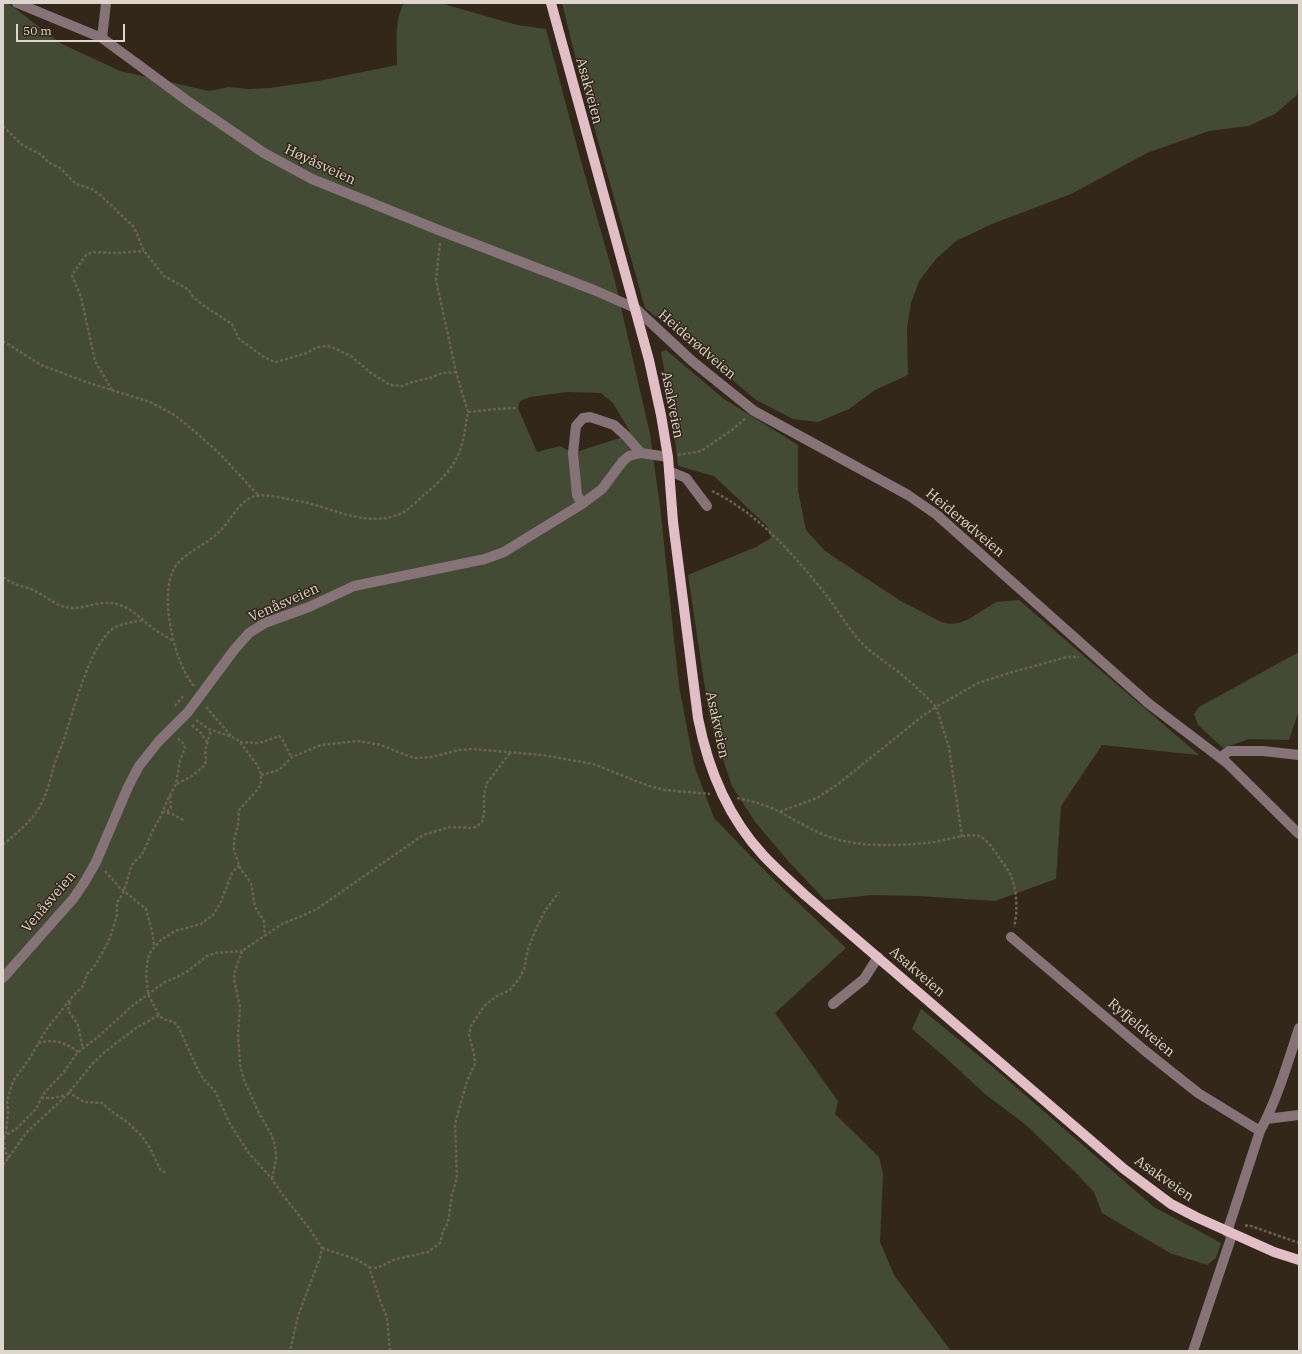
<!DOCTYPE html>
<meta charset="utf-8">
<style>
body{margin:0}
#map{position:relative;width:1302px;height:1354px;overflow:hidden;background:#33271a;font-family:"IBM Plex Serif",serif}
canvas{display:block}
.frame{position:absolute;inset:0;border:4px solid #ded5cd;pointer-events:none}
.scale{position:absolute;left:16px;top:24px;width:109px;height:18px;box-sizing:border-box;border:2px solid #ded5cd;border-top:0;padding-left:5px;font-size:12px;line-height:14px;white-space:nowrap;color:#ded5cd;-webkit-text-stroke:3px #33271a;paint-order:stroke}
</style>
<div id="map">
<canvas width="1302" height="1354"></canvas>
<div class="frame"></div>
<div class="scale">50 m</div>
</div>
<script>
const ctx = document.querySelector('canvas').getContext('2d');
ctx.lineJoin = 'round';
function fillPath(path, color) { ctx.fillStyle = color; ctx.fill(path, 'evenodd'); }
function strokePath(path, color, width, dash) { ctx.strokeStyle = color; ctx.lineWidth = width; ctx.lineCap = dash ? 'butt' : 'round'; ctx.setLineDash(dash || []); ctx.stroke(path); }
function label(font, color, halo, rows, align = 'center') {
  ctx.font = font + ' "IBM Plex Serif",serif'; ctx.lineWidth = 3; ctx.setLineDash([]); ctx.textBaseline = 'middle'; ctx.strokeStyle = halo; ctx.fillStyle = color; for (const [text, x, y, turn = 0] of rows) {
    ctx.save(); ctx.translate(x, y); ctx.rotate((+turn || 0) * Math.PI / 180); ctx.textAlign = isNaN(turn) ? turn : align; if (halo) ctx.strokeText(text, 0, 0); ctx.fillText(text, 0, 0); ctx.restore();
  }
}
fillPath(new Path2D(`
 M 3,3 L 8,3 L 60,43 L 120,71 L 209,91 L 229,87 L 248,89 L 270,88 L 318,81 L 397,65 C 397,45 394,20 404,3 L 440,3 L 517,25 L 546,29 L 579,154 L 615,281 L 650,434 L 660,506 L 679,686 L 694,765 L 714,818 L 771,877 L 846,948 L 775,1013 L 838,1101 L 835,1114 L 879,1157 L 883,1173 L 880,1242 L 894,1275 L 951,1351 L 3,1351 ZM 567,392 L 601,393 L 613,403 L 630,432 L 626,436 L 573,453 L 560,446 L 537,452 L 518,408 L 520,401 L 530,397 Z
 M 562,3 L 1299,3 L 1299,80 L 1297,95 L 1275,114 L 1248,126 L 1209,131 L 1147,153 L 1071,194 L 992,224 L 956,241 L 936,259 L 919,281 L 911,303 L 907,328 L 908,375 L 875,390 L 849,409 L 818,422 L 793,419 L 756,400 L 685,340 L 645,308 L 582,84 Z
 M 666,350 L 724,399 L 798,445 L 798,491 L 806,530 L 825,551 L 899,600 L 941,622 L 950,624 L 959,623 L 969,619 L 996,602 L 1019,600 L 1199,755 L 1102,745 L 1061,806 L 1056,879 L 995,901 L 919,896 L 871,895 L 825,900 L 790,863 L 755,822 L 732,786 L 710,721 L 688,575 L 756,547 L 771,538 L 767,526 L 714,476 L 678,466 L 672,414 L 661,352 Z
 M 1299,652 L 1299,710 L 1289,740 L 1249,739 L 1223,748 L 1198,725 L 1194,714 L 1199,707 Z
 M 921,1009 L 994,1068 L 1154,1207 L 1221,1243 L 1216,1258 L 1207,1265 L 1170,1253 L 1102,1213 L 1094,1192 L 1076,1173 L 1025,1124 L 985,1094 L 946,1058 L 912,1029 Z`), '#444b34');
strokePath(new Path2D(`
 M 3,126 L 22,145 L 42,155 L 48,162 L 60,168 L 76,184 L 92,189 L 100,195 L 134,227 L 144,251 L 164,276 L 184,287 L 189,290 L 193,297 L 203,305 L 232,324 L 239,339 L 246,344 L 264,357 L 272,361 L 276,362 L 307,353 L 317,347 L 328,346 L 336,349 L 352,357 L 371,373 L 390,385 L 402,386 L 412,382 L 430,378 L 442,373 L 456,372
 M 440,243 L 436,280 L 456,372 L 468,412
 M 3,341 L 41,365 L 89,383 L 150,402 L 173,414 L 193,430 L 220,454 L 259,496
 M 112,390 L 95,361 L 81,297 L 72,275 L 86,255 L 93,252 L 117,253 L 144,251
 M 678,455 L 701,451 L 732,430 L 746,418
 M 712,491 C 759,514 794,555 826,595 C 838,610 848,628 861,642 C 871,653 884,661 896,670 C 911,682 924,694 936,707 L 924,715 L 838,784 L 817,798 L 779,812
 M 3,577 C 12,584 21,586 31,589 C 45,595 56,607 72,608 C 87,608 102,600 117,604 C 132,608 143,621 155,630 C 161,634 167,637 173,641
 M 194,686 C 174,664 156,587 178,563 C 190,550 209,543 221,530 C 231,519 240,500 255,496 C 266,494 278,497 288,499 C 297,501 306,502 315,505 C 342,513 372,526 400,514 C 409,510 417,501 424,495 C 436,485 449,473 456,459 C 464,445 465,428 468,412 L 496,409 L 518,408
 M 175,706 L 183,696
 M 206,707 L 232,737
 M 196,720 L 209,729 L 232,737 L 239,741 L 258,766 L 261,775 L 261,784 L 258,789 L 239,810 L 238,826 L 234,840 L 234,850 L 240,868 L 251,883 L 255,907 L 264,921 L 265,936
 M 192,725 L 201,733 L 207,742
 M 240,742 L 257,743 L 263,742 L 279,736 C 285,740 286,751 292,757
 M 261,775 L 279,770 L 292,757 L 321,745 L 358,741 L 381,745 L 408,756 L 416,758 L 431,757 L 459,750 L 472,749 L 542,755 L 593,764 L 649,786 L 665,790 L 710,794
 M 177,784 L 192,776 L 205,765 L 206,760 L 205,751 L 211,730
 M 737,798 C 752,801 766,805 780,812 C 802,824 824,838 849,842 C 874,847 909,845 934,842 C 946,840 968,833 979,836 C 987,839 993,849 998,856 C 1002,862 1008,869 1011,876 C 1017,890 1018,912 1014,927
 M 162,812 L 172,814 L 185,821
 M 167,812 L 171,808 L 170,796
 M 962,837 L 949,747 L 936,707 L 978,683 L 1009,673 L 1067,657 L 1079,657
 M 3,845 C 16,833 30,823 39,808 C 47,794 50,780 54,765 C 57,756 61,748 64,739 C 73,713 91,639 116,627 C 124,623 134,622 143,620
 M 239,865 L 232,873 L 220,904 L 213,915 L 201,924 L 175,931 L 161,940 L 151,951 L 148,958 L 146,974 L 148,994 L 159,1015 L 163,1019 L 174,1022 L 179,1028 L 198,1070 L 204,1080 L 215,1091 L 230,1124 L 248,1152 L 272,1179 L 282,1194 L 309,1228 L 322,1248 L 320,1258 L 298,1316 L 290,1351
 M 105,871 L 119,887 L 146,909 L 153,935 L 154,946
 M 31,926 L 72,876
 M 70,1002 L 68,1010 L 78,1025 L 83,1049
 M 38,1043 C 53,1039 66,1042 78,1052
 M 68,1092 L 84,1102 L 102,1103 L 115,1114 L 127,1122 L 141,1135 L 150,1148 L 160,1169 L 167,1174
 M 41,1098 L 53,1098 L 66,1095
 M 6,1134 L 8,1112 L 7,1101 L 13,1081 L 30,1058 L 46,1030 L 73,996 L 83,986 L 87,974 L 94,967 L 107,944 L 111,935 L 117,915 L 117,903 L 124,891 L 131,867 L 134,862 L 142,855 L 153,830 L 160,818 L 168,799 L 176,784 L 180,760 L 185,748 L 183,743 L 177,738
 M 3,1137 L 16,1129 L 36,1109 L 44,1093 L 63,1073 L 78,1052 L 98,1037 L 132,1006 L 165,982 L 177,977 L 188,971 L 207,956 L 215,953 L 242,951
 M 4,1137 L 5,1150 L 8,1158
 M 3,1165 L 27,1132 L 67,1095 L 93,1063 L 106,1051 L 136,1028 L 159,1015
 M 272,1179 L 276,1159 L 275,1145 L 271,1134 L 259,1113 L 244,1080 L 240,1065 L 238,1034 L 240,1007 L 234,979 L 235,971 L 242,951 L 282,924 L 304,915 L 317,909 L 423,835 L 450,827 L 470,828 L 476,827 L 482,822 L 484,814 L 484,794 L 487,783 L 510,753
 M 1245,1226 L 1248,1225 L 1299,1243
 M 322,1248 L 358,1260 L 369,1267 L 381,1303 L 387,1318 L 390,1351
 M 369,1267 L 377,1268 L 396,1259 L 428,1252 L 440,1243 L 443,1231 L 448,1223 L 452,1195 L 457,1178 L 455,1124 L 467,1081 L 475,1064 L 474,1054 L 469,1035 L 471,1026 L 484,1006 L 497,996 L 510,990 L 519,979 L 524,969 L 528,949 L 536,929 L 545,911 L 559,892`), '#6b6055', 2.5, [3, 2]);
strokePath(new Path2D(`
 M 17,3 L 102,38 L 189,102 L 264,153 L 312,179 L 441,231 L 594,290 L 635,308 L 692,361 L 754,411 L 908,495 L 937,515 L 1148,703 L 1227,763 L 1299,834
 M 102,38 L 106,3
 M 669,471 L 686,478 L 707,506
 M 582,504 L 577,495 L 573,453 L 576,426 L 583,418 L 590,417 L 614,425 L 626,436 L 641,453
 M 1221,757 L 1229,751 L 1263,751 L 1299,755
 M 1011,937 L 1144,1050 L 1198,1093 L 1260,1131
 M 3,978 L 73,899 L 84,883 L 96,862 L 128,787 L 139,766 L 159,741 L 188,712 L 234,650 L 249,633 L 265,623 L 309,607 L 354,586 L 485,559 L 504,552 L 582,504 L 602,489 L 623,461 L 629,456 L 641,453 L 668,457
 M 833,1004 L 864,979 L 878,957
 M 1266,1119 L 1299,1115
 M 1227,1232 L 1260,1131 C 1277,1100 1288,1062 1299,1028
 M 1193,1351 L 1232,1235`), '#857377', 10);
strokePath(new Path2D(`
 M 551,3 L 649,360 L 661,415 L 668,457 L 673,522 L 698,718 C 708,769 728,817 763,855 C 776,869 791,882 805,895 L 1124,1169 L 1171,1204 L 1196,1217 L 1274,1252 L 1299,1260`), '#e2bec6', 10);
label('14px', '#ded5cd', '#33271a', [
 ["Asakveien",589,91,75],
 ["Høyåsveien",320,165,25],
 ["Heiderødveien",697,345,41],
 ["Asakveien",672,405,79],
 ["Heiderødveien",965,523,40],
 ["Venåsveien",284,603,-24],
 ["Asakveien",717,725,78],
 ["Venåsveien",49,902,-50],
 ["Asakveien",917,972,41],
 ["Ryfjeldveien",1141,1028,40],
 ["Asakveien",1164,1179,35]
]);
</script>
